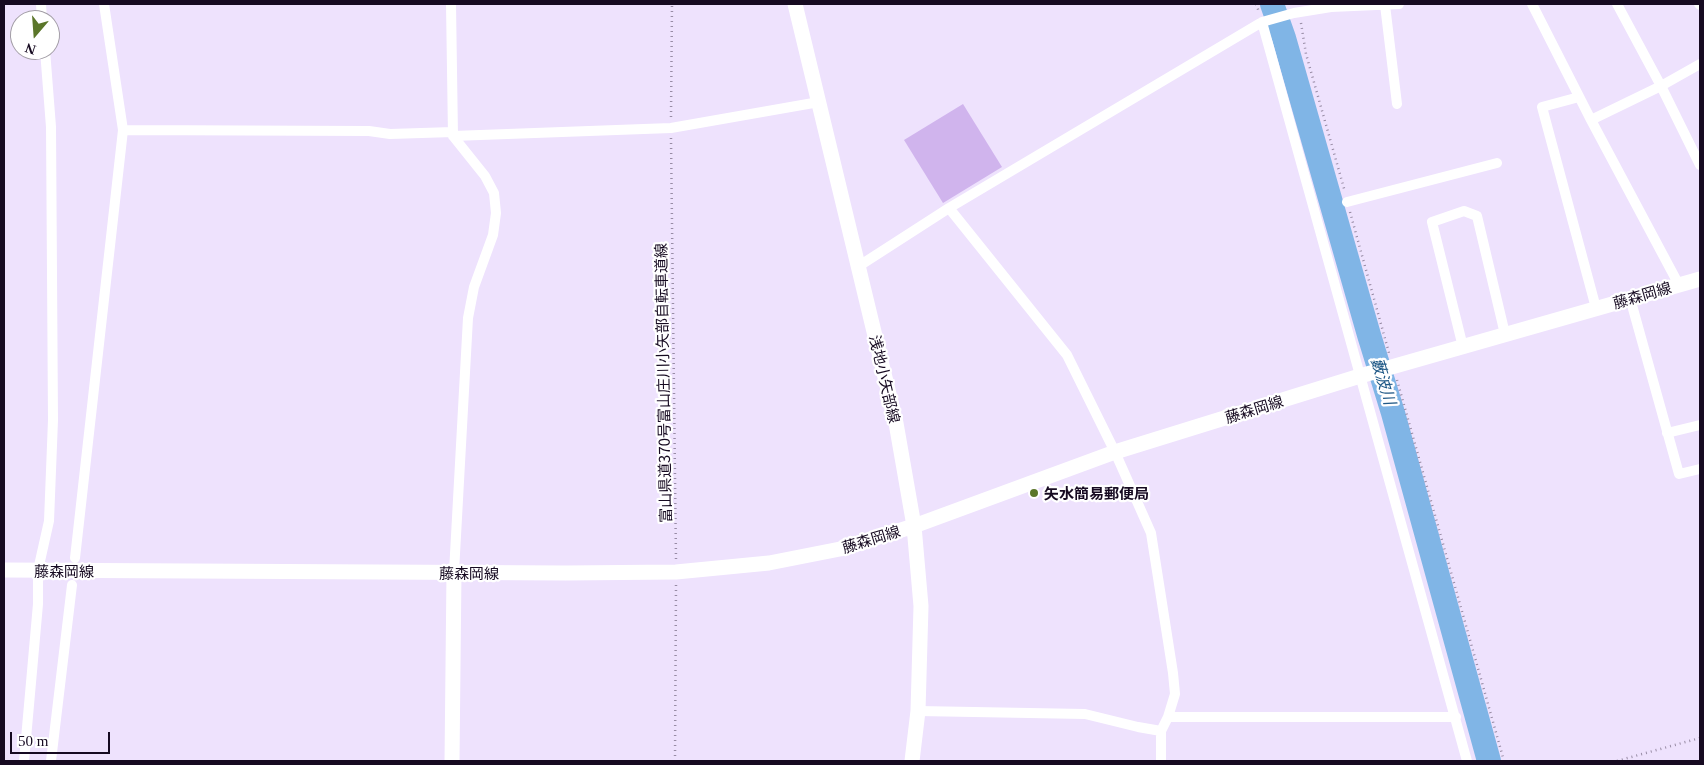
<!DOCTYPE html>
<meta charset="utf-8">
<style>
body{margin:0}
#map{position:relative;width:1704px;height:765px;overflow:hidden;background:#eee2fd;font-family:Georgia,serif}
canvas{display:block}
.frame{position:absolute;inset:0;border:5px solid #160a21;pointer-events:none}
.north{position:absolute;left:10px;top:10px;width:50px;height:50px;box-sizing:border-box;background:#fff;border:1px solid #a29da6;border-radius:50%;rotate:198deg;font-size:14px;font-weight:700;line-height:20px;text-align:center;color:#160a21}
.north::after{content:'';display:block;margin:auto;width:18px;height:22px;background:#5b762a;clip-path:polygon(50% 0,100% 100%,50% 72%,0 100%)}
.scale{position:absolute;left:10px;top:732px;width:100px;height:22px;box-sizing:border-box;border:2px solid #160a21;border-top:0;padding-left:6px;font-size:15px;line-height:18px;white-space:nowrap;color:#160a21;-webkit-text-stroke:4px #fff;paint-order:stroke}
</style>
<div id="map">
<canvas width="1704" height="765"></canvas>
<div class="frame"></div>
<div class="north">N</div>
<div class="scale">50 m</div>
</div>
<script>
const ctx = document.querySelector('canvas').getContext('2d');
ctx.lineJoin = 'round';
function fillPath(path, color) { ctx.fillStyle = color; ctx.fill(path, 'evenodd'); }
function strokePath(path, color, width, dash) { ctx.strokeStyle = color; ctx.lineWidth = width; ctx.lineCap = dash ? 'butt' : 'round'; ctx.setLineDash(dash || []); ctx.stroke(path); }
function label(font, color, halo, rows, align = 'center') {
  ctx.font = font + ' Georgia,"Noto Sans JP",serif'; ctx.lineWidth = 4.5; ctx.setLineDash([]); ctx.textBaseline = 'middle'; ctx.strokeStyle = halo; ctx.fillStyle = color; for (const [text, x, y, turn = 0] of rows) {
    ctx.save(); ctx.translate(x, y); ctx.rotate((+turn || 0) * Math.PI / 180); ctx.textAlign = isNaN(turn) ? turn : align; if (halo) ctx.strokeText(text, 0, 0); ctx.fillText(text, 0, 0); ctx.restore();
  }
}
fillPath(new Path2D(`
 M 963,104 L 1002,167 L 943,203 L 904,140 Z`), '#d0b4ed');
strokePath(new Path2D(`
 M 1272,4 L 1284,38 L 1369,335 L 1393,413 L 1489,761`), '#80b5e6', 24);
strokePath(new Path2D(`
 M 1256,4 L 1259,12
 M 1301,23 L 1306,54 L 1345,192
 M 671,117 L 672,4
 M 671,138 L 676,560
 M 1350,212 L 1389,353
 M 1397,380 L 1504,761
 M 675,761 L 676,585
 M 1617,761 L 1700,738`), '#988ca5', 2.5, [1, 4]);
strokePath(new Path2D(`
 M 41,4 L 42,20
 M 451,4 L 453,136 L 485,176 L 494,193 L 496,213 L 493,235 L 474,287 L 468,318 L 454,572
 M 1532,4 L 1591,120 L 1679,285
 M 1617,4 L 1661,86 L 1700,64
 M 1699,4 L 1700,5
 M 1385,5 L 1397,104
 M 1262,22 L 1467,761
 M 1579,97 L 1542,107 L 1596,308
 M 1591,120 L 1661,86 L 1700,165
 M 123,130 L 369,131 L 390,134 L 453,132
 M 453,136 L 671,128 L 819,102
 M 1347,202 L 1497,163
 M 949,208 L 1067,355 L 1115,452 L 1151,533 L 1173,673 L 1175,694 L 1168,717 L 1161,731 L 1161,761
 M 859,266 L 949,208 L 1262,22 L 1294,13 L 1331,7 L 1399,4
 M 1630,298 L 1679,474 L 1700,469
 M 1463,347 L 1432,222 L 1464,211 L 1477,216 L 1505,334
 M 1667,433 L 1700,425
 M 75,558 L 123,130 L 104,4
 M 918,711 L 1085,714 L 1138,727 L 1161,731
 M 1168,717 L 1456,717
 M 24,761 L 38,604 L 38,570 L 49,521 L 53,420 L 51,127 L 45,50
 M 51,761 L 72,585`), '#fff', 10);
strokePath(new Path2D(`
 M 795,4 L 896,423 L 914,526 L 921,606 L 918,711 L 912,761
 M 4,570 L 566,573 L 676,572 L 769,563 L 840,549 L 914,526 L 1115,452 L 1360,376 L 1700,279
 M 452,761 L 454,572`), '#fff', 15);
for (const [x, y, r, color] of [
 [1034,493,5,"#5b762a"]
]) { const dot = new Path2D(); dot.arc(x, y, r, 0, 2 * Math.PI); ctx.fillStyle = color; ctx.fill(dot); strokePath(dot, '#fff', 2); }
label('15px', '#160a21', '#fff', [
 ["藤森岡線",1642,295,-16],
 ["浅地小矢部線",885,379,77],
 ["富山県道370号富山庄川小矢部自転車道線",663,383,-91],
 ["藤森岡線",1254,409,-17],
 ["藤森岡線",871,539,-17],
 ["藤森岡線",64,571],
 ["藤森岡線",469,573]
]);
label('bold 15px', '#160a21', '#fff', [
 ["矢水簡易郵便局",1044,493]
], 'left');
label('italic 16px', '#205987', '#fff', [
 ["藪波川",1384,381,73]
]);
</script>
